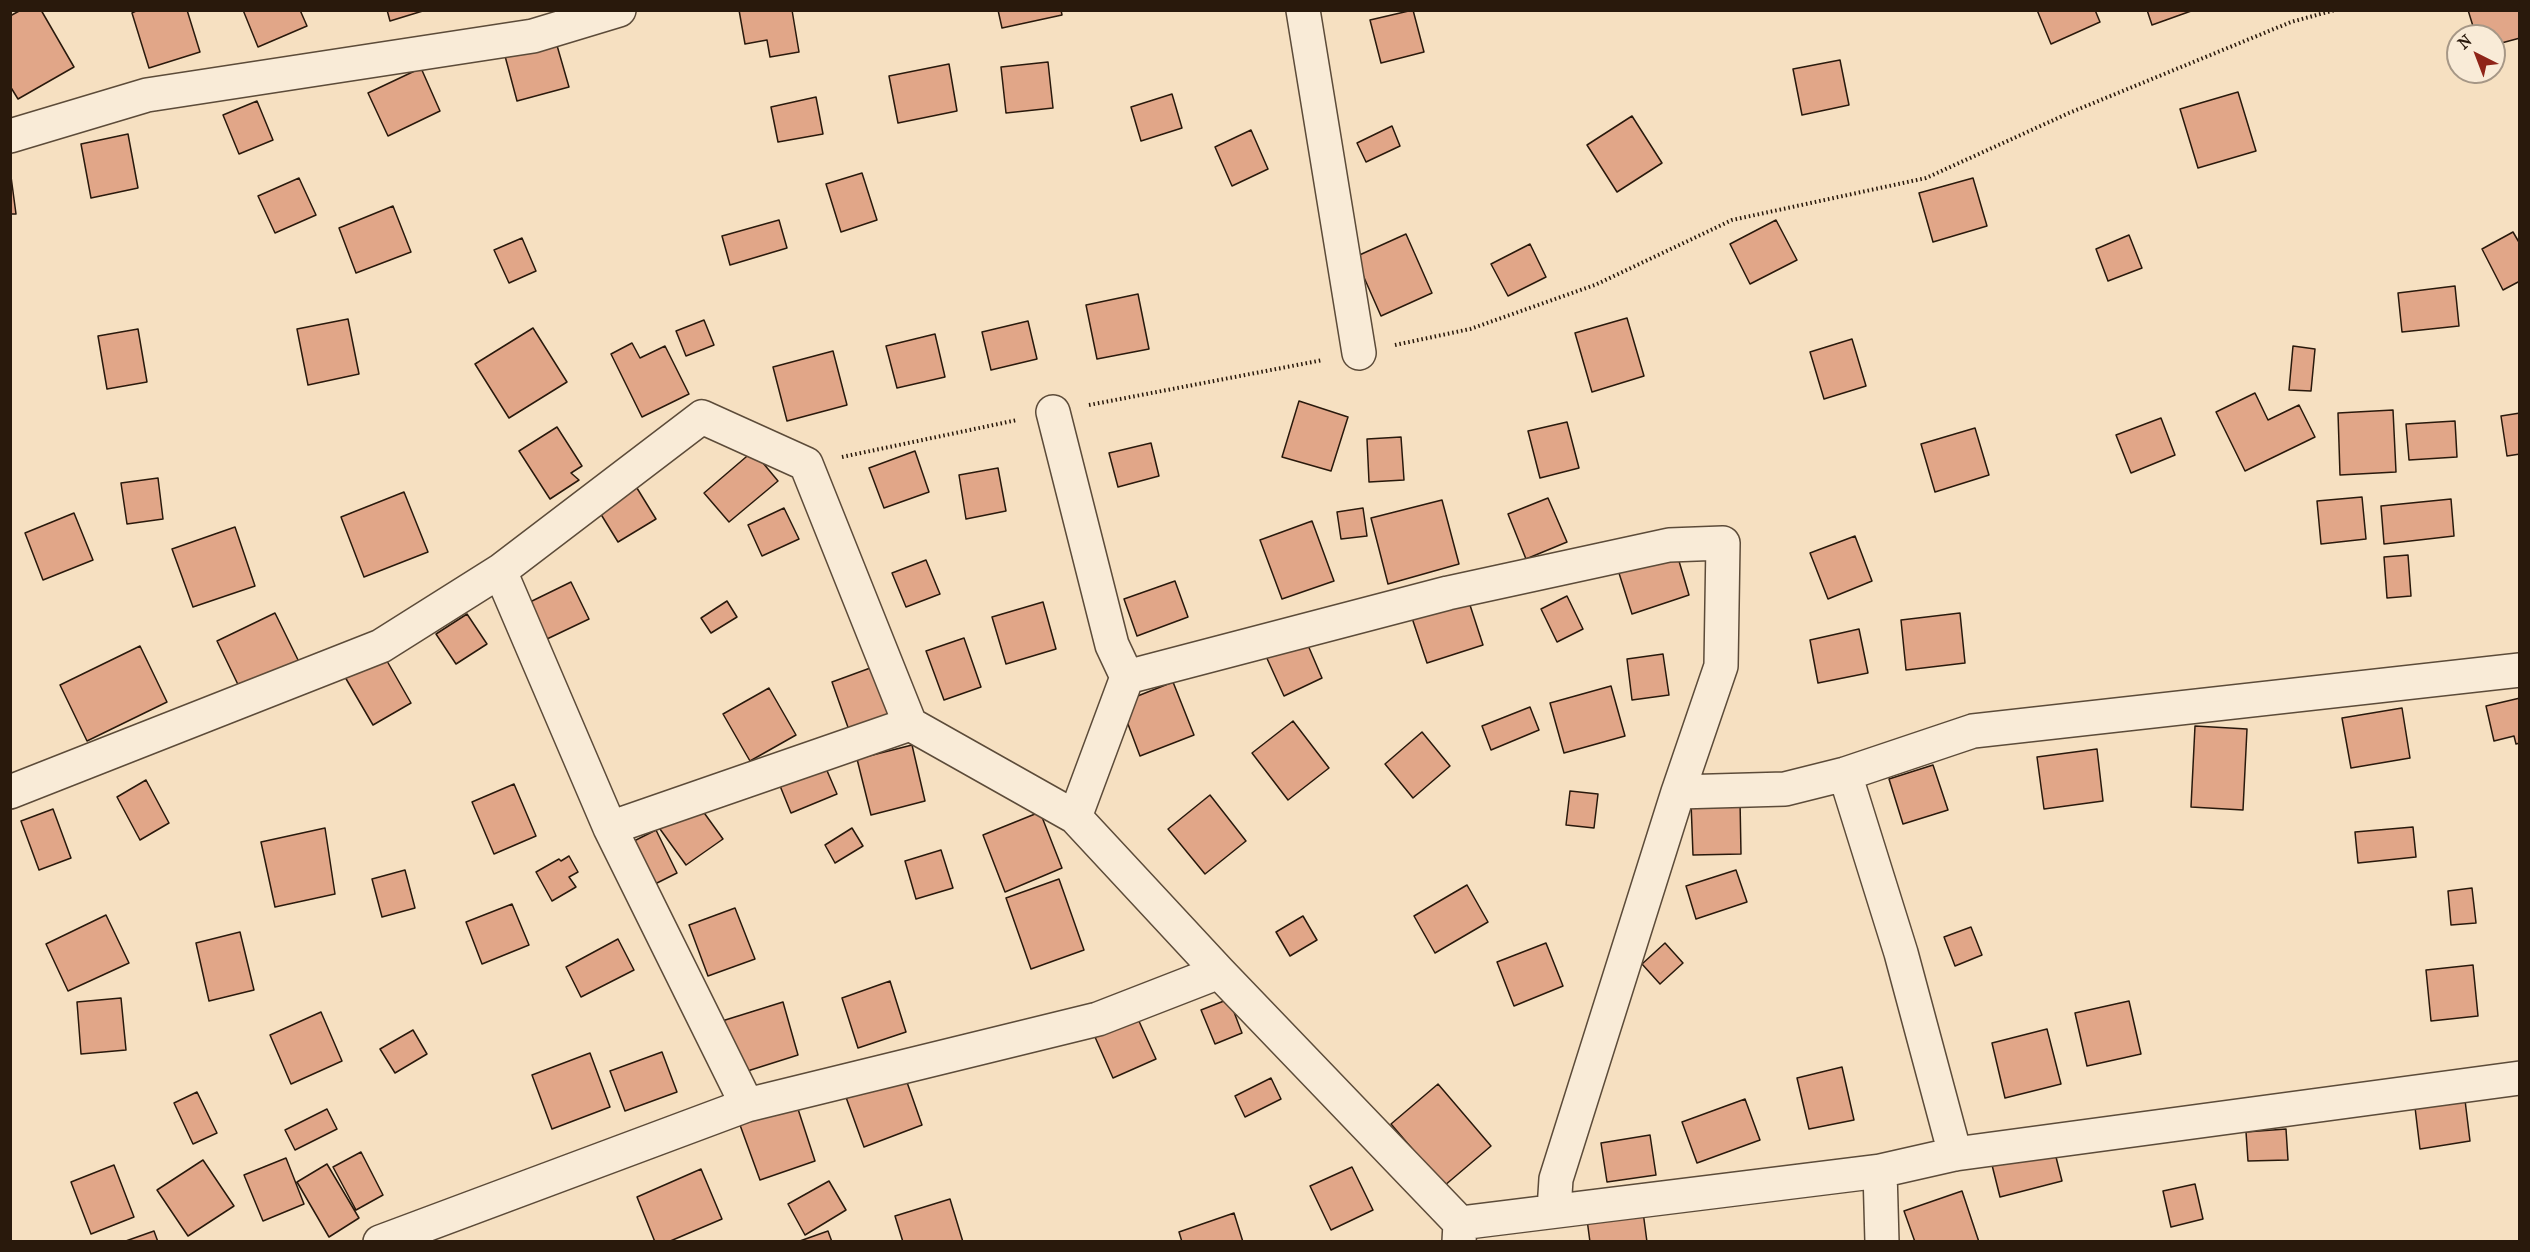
<!DOCTYPE html>
<style>
body{margin:0}
#map{position:relative;width:2530px;height:1252px;overflow:hidden;background:#f6e0c1;font-family:"IM FELL French Canon",serif}
canvas{display:block}
.frame{position:absolute;inset:0;border:12px solid #29190c;pointer-events:none}
.north{position:absolute;left:2446px;top:24px;width:60px;height:60px;box-sizing:border-box;background:#f9ebd7;border:2px solid #a69786;border-radius:50%;rotate:318deg;font-size:16px;font-weight:700;line-height:24px;text-align:center;color:#29190c}
.north::after{content:'';display:block;margin:auto;width:21px;height:27px;background:#8f2418;clip-path:polygon(50% 0,100% 100%,50% 72%,0 100%)}
</style>
<div id="map">
<canvas width="2530" height="1252"></canvas>
<div class="frame"></div>
<div class="north">N</div>
</div>
<script>
const ctx = document.querySelector('canvas').getContext('2d');
ctx.lineJoin = 'round';
function fillPath(path, color) { ctx.fillStyle = color; ctx.fill(path, 'evenodd'); }
function strokePath(path, color, width, dash) { ctx.strokeStyle = color; ctx.lineWidth = width; ctx.lineCap = dash ? 'butt' : 'round'; ctx.setLineDash(dash || []); ctx.stroke(path); }
const building = new Path2D(`
 M 21,10 L 41,10 L 74,67 L 18,99 L 10,86 L 10,16 Z
 M 138,10 L 187,10 L 200,52 L 149,68 L 132,13 Z
 M 243,10 L 300,10 L 307,26 L 258,47 Z
 M 387,10 L 426,10 L 390,21 Z
 M 739,10 L 792,10 L 799,52 L 770,57 L 767,40 L 745,44 Z
 M 998,10 L 1061,10 L 1062,15 L 1002,28 Z
 M 1413,10 L 1424,52 L 1381,63 L 1370,20 Z
 M 2037,10 L 2095,10 L 2100,22 L 2051,44 Z
 M 2147,10 L 2194,10 L 2152,25 Z
 M 2468,10 L 2520,10 L 2520,38 L 2494,45 L 2494,36 L 2476,36 Z
 M 556,42 L 569,87 L 517,101 L 505,56 Z
 M 1840,60 L 1849,105 L 1802,115 L 1793,69 Z
 M 1048,62 L 1053,108 L 1006,113 L 1001,67 Z
 M 949,64 L 957,111 L 898,123 L 889,76 Z
 M 421,68 L 440,111 L 388,136 L 368,93 Z
 M 2238,92 L 2256,151 L 2198,168 L 2180,109 Z
 M 1172,94 L 1182,128 L 1141,141 L 1131,107 Z
 M 816,97 L 823,134 L 778,142 L 771,107 Z
 M 257,101 L 273,140 L 239,154 L 223,115 Z
 M 1632,116 L 1662,163 L 1617,192 L 1587,145 Z
 M 1392,126 L 1400,146 L 1366,162 L 1357,143 Z
 M 1251,130 L 1268,169 L 1232,186 L 1215,147 Z
 M 128,134 L 138,188 L 91,198 L 81,144 Z
 M 10,169 L 16,214 L 10,214 Z
 M 862,173 L 877,220 L 841,232 L 826,184 Z
 M 299,178 L 316,215 L 275,233 L 258,196 Z
 M 1973,178 L 1987,226 L 1933,242 L 1919,193 Z
 M 393,206 L 411,252 L 356,273 L 339,228 Z
 M 779,220 L 787,248 L 730,265 L 722,236 Z
 M 1776,220 L 1797,260 L 1750,284 L 1730,244 Z
 M 2513,232 L 2520,244 L 2520,281 L 2503,290 L 2482,249 Z
 M 1406,234 L 1432,293 L 1381,316 L 1355,257 Z
 M 2129,235 L 2142,268 L 2108,281 L 2096,249 Z
 M 522,238 L 536,271 L 509,283 L 494,250 Z
 M 1530,244 L 1546,277 L 1508,296 L 1491,264 Z
 M 2455,286 L 2459,326 L 2402,332 L 2398,293 Z
 M 1138,294 L 1149,349 L 1097,359 L 1086,305 Z
 M 1627,318 L 1644,376 L 1592,392 L 1575,333 Z
 M 348,319 L 359,374 L 308,385 L 297,329 Z
 M 704,320 L 714,345 L 686,356 L 676,331 Z
 M 1028,321 L 1037,359 L 991,370 L 982,332 Z
 M 533,328 L 567,382 L 509,418 L 475,364 Z
 M 138,329 L 147,382 L 107,389 L 98,336 Z
 M 935,334 L 945,377 L 897,388 L 886,346 Z
 M 1852,339 L 1866,386 L 1824,399 L 1810,352 Z
 M 632,343 L 640,358 L 665,346 L 689,394 L 642,417 L 611,354 Z
 M 2293,346 L 2315,349 L 2311,391 L 2289,390 Z
 M 833,351 L 847,405 L 787,421 L 773,367 Z
 M 2255,393 L 2268,420 L 2299,405 L 2315,437 L 2245,471 L 2216,412 Z
 M 1299,401 L 1348,417 L 1331,471 L 1282,457 Z
 M 2393,410 L 2396,472 L 2340,475 L 2338,413 Z
 M 2520,413 L 2520,454 L 2507,456 L 2501,416 Z
 M 2161,418 L 2175,455 L 2131,473 L 2116,435 Z
 M 2455,421 L 2457,457 L 2409,460 L 2406,424 Z
 M 1567,422 L 1579,468 L 1540,478 L 1528,431 Z
 M 557,427 L 582,466 L 571,473 L 579,480 L 550,499 L 519,451 Z
 M 1975,428 L 1989,475 L 1935,492 L 1921,444 Z
 M 1401,437 L 1404,480 L 1369,482 L 1367,439 Z
 M 1151,443 L 1159,476 L 1118,487 L 1109,453 Z
 M 753,451 L 778,481 L 729,522 L 704,493 Z
 M 915,451 L 929,492 L 884,508 L 869,468 Z
 M 998,468 L 1006,511 L 966,519 L 959,475 Z
 M 158,478 L 163,519 L 127,524 L 121,483 Z
 M 632,480 L 656,519 L 618,542 L 594,503 Z
 M 404,492 L 428,552 L 364,577 L 341,517 Z
 M 2362,497 L 2366,539 L 2321,544 L 2317,501 Z
 M 1548,498 L 1567,542 L 1526,559 L 1508,514 Z
 M 2451,499 L 2454,536 L 2384,544 L 2381,506 Z
 M 1442,500 L 1459,564 L 1388,584 L 1371,518 Z
 M 784,508 L 799,539 L 762,556 L 748,525 Z
 M 1363,508 L 1367,536 L 1341,539 L 1337,512 Z
 M 74,513 L 93,560 L 43,580 L 25,533 Z
 M 1312,521 L 1334,581 L 1282,599 L 1260,540 Z
 M 235,527 L 255,586 L 193,607 L 172,549 Z
 M 1855,536 L 1872,581 L 1828,599 L 1810,553 Z
 M 1676,551 L 1689,595 L 1632,614 L 1618,570 Z
 M 2408,555 L 2411,596 L 2387,598 L 2384,557 Z
 M 926,560 L 940,594 L 906,607 L 892,573 Z
 M 1175,581 L 1188,617 L 1137,636 L 1124,599 Z
 M 571,582 L 589,619 L 547,639 L 530,602 Z
 M 1567,596 L 1583,629 L 1557,642 L 1541,609 Z
 M 1468,599 L 1483,645 L 1427,663 L 1412,618 Z
 M 727,601 L 737,617 L 711,633 L 701,618 Z
 M 1043,602 L 1056,649 L 1006,664 L 992,617 Z
 M 275,613 L 301,666 L 243,695 L 217,641 Z
 M 1960,613 L 1965,663 L 1906,670 L 1901,620 Z
 M 467,614 L 487,644 L 456,664 L 436,634 Z
 M 1859,629 L 1868,673 L 1818,683 L 1810,640 Z
 M 1304,636 L 1322,678 L 1284,696 L 1265,654 Z
 M 964,638 L 981,687 L 944,700 L 926,651 Z
 M 140,646 L 167,702 L 87,741 L 60,685 Z
 M 383,654 L 411,703 L 373,725 L 345,677 Z
 M 1663,654 L 1669,695 L 1632,700 L 1627,659 Z
 M 873,667 L 891,717 L 850,733 L 832,682 Z
 M 1173,682 L 1194,735 L 1140,756 L 1120,703 Z
 M 1611,686 L 1625,736 L 1564,753 L 1550,703 Z
 M 769,688 L 796,735 L 750,761 L 723,714 Z
 M 2520,698 L 2520,743 L 2516,744 L 2514,736 L 2494,741 L 2486,706 Z
 M 1530,707 L 1539,730 L 1491,750 L 1482,726 Z
 M 2402,708 L 2410,758 L 2351,768 L 2342,718 Z
 M 1293,721 L 1329,768 L 1288,800 L 1252,753 Z
 M 2195,726 L 2247,729 L 2243,810 L 2191,807 Z
 M 1422,732 L 1450,766 L 1413,798 L 1385,764 Z
 M 912,745 L 925,801 L 871,815 L 857,759 Z
 M 2097,749 L 2103,801 L 2044,809 L 2037,757 Z
 M 819,752 L 837,794 L 791,813 L 774,771 Z
 M 1933,765 L 1948,810 L 1903,824 L 1889,779 Z
 M 146,780 L 169,823 L 140,840 L 117,797 Z
 M 514,784 L 536,836 L 494,854 L 472,802 Z
 M 1570,791 L 1598,794 L 1594,828 L 1566,825 Z
 M 1210,795 L 1246,841 L 1205,874 L 1168,829 Z
 M 1740,800 L 1741,854 L 1693,855 L 1691,802 Z
 M 697,803 L 723,839 L 686,865 L 660,829 Z
 M 53,809 L 71,858 L 39,870 L 21,821 Z
 M 1040,812 L 1062,868 L 1005,892 L 983,835 Z
 M 2413,827 L 2416,857 L 2358,863 L 2355,832 Z
 M 325,828 L 335,894 L 275,907 L 261,842 Z
 M 852,828 L 863,846 L 835,863 L 825,845 Z
 M 656,830 L 677,873 L 635,894 L 614,851 Z
 M 941,850 L 953,888 L 916,899 L 905,861 Z
 M 569,856 L 578,872 L 569,877 L 576,887 L 552,901 L 536,872 L 559,859 L 561,861 Z
 M 405,870 L 415,908 L 382,917 L 372,879 Z
 M 1736,870 L 1747,902 L 1696,919 L 1686,886 Z
 M 1059,879 L 1084,950 L 1031,969 L 1006,898 Z
 M 1467,885 L 1488,922 L 1435,953 L 1414,916 Z
 M 2472,888 L 2476,923 L 2451,925 L 2448,891 Z
 M 512,904 L 529,945 L 482,964 L 466,922 Z
 M 735,908 L 755,959 L 708,976 L 689,925 Z
 M 106,915 L 129,963 L 68,991 L 46,944 Z
 M 1303,916 L 1317,940 L 1290,956 L 1276,932 Z
 M 1971,927 L 1982,955 L 1955,966 L 1944,937 Z
 M 240,932 L 254,990 L 209,1001 L 196,943 Z
 M 618,939 L 634,970 L 581,997 L 566,967 Z
 M 1546,943 L 1563,986 L 1514,1006 L 1497,962 Z
 M 1665,943 L 1683,963 L 1660,984 L 1642,964 Z
 M 2473,965 L 2478,1016 L 2431,1021 L 2426,970 Z
 M 890,981 L 906,1032 L 858,1048 L 842,998 Z
 M 121,998 L 126,1050 L 81,1054 L 77,1002 Z
 M 1229,999 L 1242,1033 L 1215,1044 L 1201,1010 Z
 M 2129,1001 L 2141,1054 L 2087,1066 L 2075,1013 Z
 M 783,1002 L 798,1055 L 738,1074 L 722,1021 Z
 M 321,1012 L 342,1061 L 291,1084 L 270,1035 Z
 M 1138,1019 L 1156,1059 L 1113,1078 L 1095,1037 Z
 M 2047,1029 L 2061,1084 L 2005,1098 L 1992,1043 Z
 M 413,1030 L 427,1054 L 395,1073 L 380,1049 Z
 M 662,1052 L 677,1092 L 625,1111 L 610,1071 Z
 M 590,1053 L 610,1107 L 552,1129 L 532,1075 Z
 M 1842,1067 L 1854,1120 L 1809,1129 L 1797,1078 Z
 M 902,1068 L 922,1125 L 864,1147 L 843,1089 Z
 M 1271,1078 L 1281,1099 L 1245,1117 L 1235,1096 Z
 M 1438,1084 L 1491,1146 L 1444,1186 L 1391,1124 Z
 M 197,1092 L 217,1133 L 193,1144 L 174,1103 Z
 M 2464,1092 L 2470,1141 L 2420,1149 L 2414,1099 Z
 M 1745,1099 L 1760,1140 L 1697,1163 L 1682,1122 Z
 M 797,1106 L 815,1161 L 760,1180 L 740,1125 Z
 M 327,1109 L 337,1129 L 295,1150 L 285,1130 Z
 M 2286,1129 L 2288,1160 L 2248,1161 L 2246,1132 Z
 M 2050,1133 L 2062,1181 L 2000,1197 L 1988,1149 Z
 M 1650,1135 L 1656,1175 L 1607,1182 L 1601,1143 Z
 M 361,1152 L 383,1195 L 356,1210 L 333,1167 Z
 M 286,1158 L 304,1204 L 263,1221 L 244,1175 Z
 M 203,1160 L 234,1206 L 188,1236 L 157,1190 Z
 M 327,1164 L 359,1218 L 329,1237 L 297,1182 Z
 M 114,1165 L 134,1217 L 91,1234 L 71,1182 Z
 M 1352,1167 L 1373,1210 L 1331,1230 L 1310,1186 Z
 M 701,1169 L 722,1219 L 668,1242 L 655,1242 L 637,1197 Z
 M 829,1181 L 846,1210 L 805,1235 L 788,1204 Z
 M 2195,1184 L 2203,1219 L 2171,1227 L 2163,1191 Z
 M 1962,1191 L 1979,1242 L 1915,1242 L 1904,1211 Z
 M 950,1199 L 963,1242 L 903,1242 L 895,1216 Z
 M 1642,1204 L 1647,1242 L 1590,1242 L 1586,1212 Z
 M 1234,1213 L 1243,1242 L 1182,1242 L 1179,1232 Z
 M 154,1231 L 158,1242 L 123,1242 Z
 M 828,1231 L 832,1242 L 797,1242 Z`);
fillPath(building, '#e1a688');
strokePath(building, '#29190c', 1.5);
const minor = new Path2D(`
 M 1303,10 L 1359,353
 M 10,136 L 147,95 L 533,36 L 619,10
 M 1053,412 L 1112,645 L 1127,677 L 1075,817
 M 500,571 L 610,828 L 747,1105
 M 1127,677 L 1448,593 L 1669,545 L 1723,543 L 1721,666 L 1678,792 L 1556,1179 L 1554,1210
 M 1845,774 L 1901,953 L 1955,1154
 M 10,792 L 381,646 L 500,571 L 702,417 L 806,464 L 910,724 L 1075,817 L 1219,972 L 1460,1223 L 1459,1242
 M 1678,792 L 1785,789 L 1845,774 L 1973,731 L 2520,670
 M 610,828 L 910,724
 M 1880,1171 L 1882,1242
 M 1460,1223 L 1880,1171 L 1955,1154 L 2520,1078
 M 380,1242 L 747,1105 L 1098,1019 L 1219,972`);
strokePath(minor, '#5c4b39', 36);
strokePath(new Path2D(`
 M 1395,345 L 1470,329 L 1595,285 L 1732,220 L 1926,178 L 2069,113 L 2291,22 L 2335,10
 M 1089,405 L 1323,360
 M 842,457 L 1017,420`), '#29190c', 4, [1.5, 3]);
strokePath(minor, '#f9ebd7', 33);
</script>
